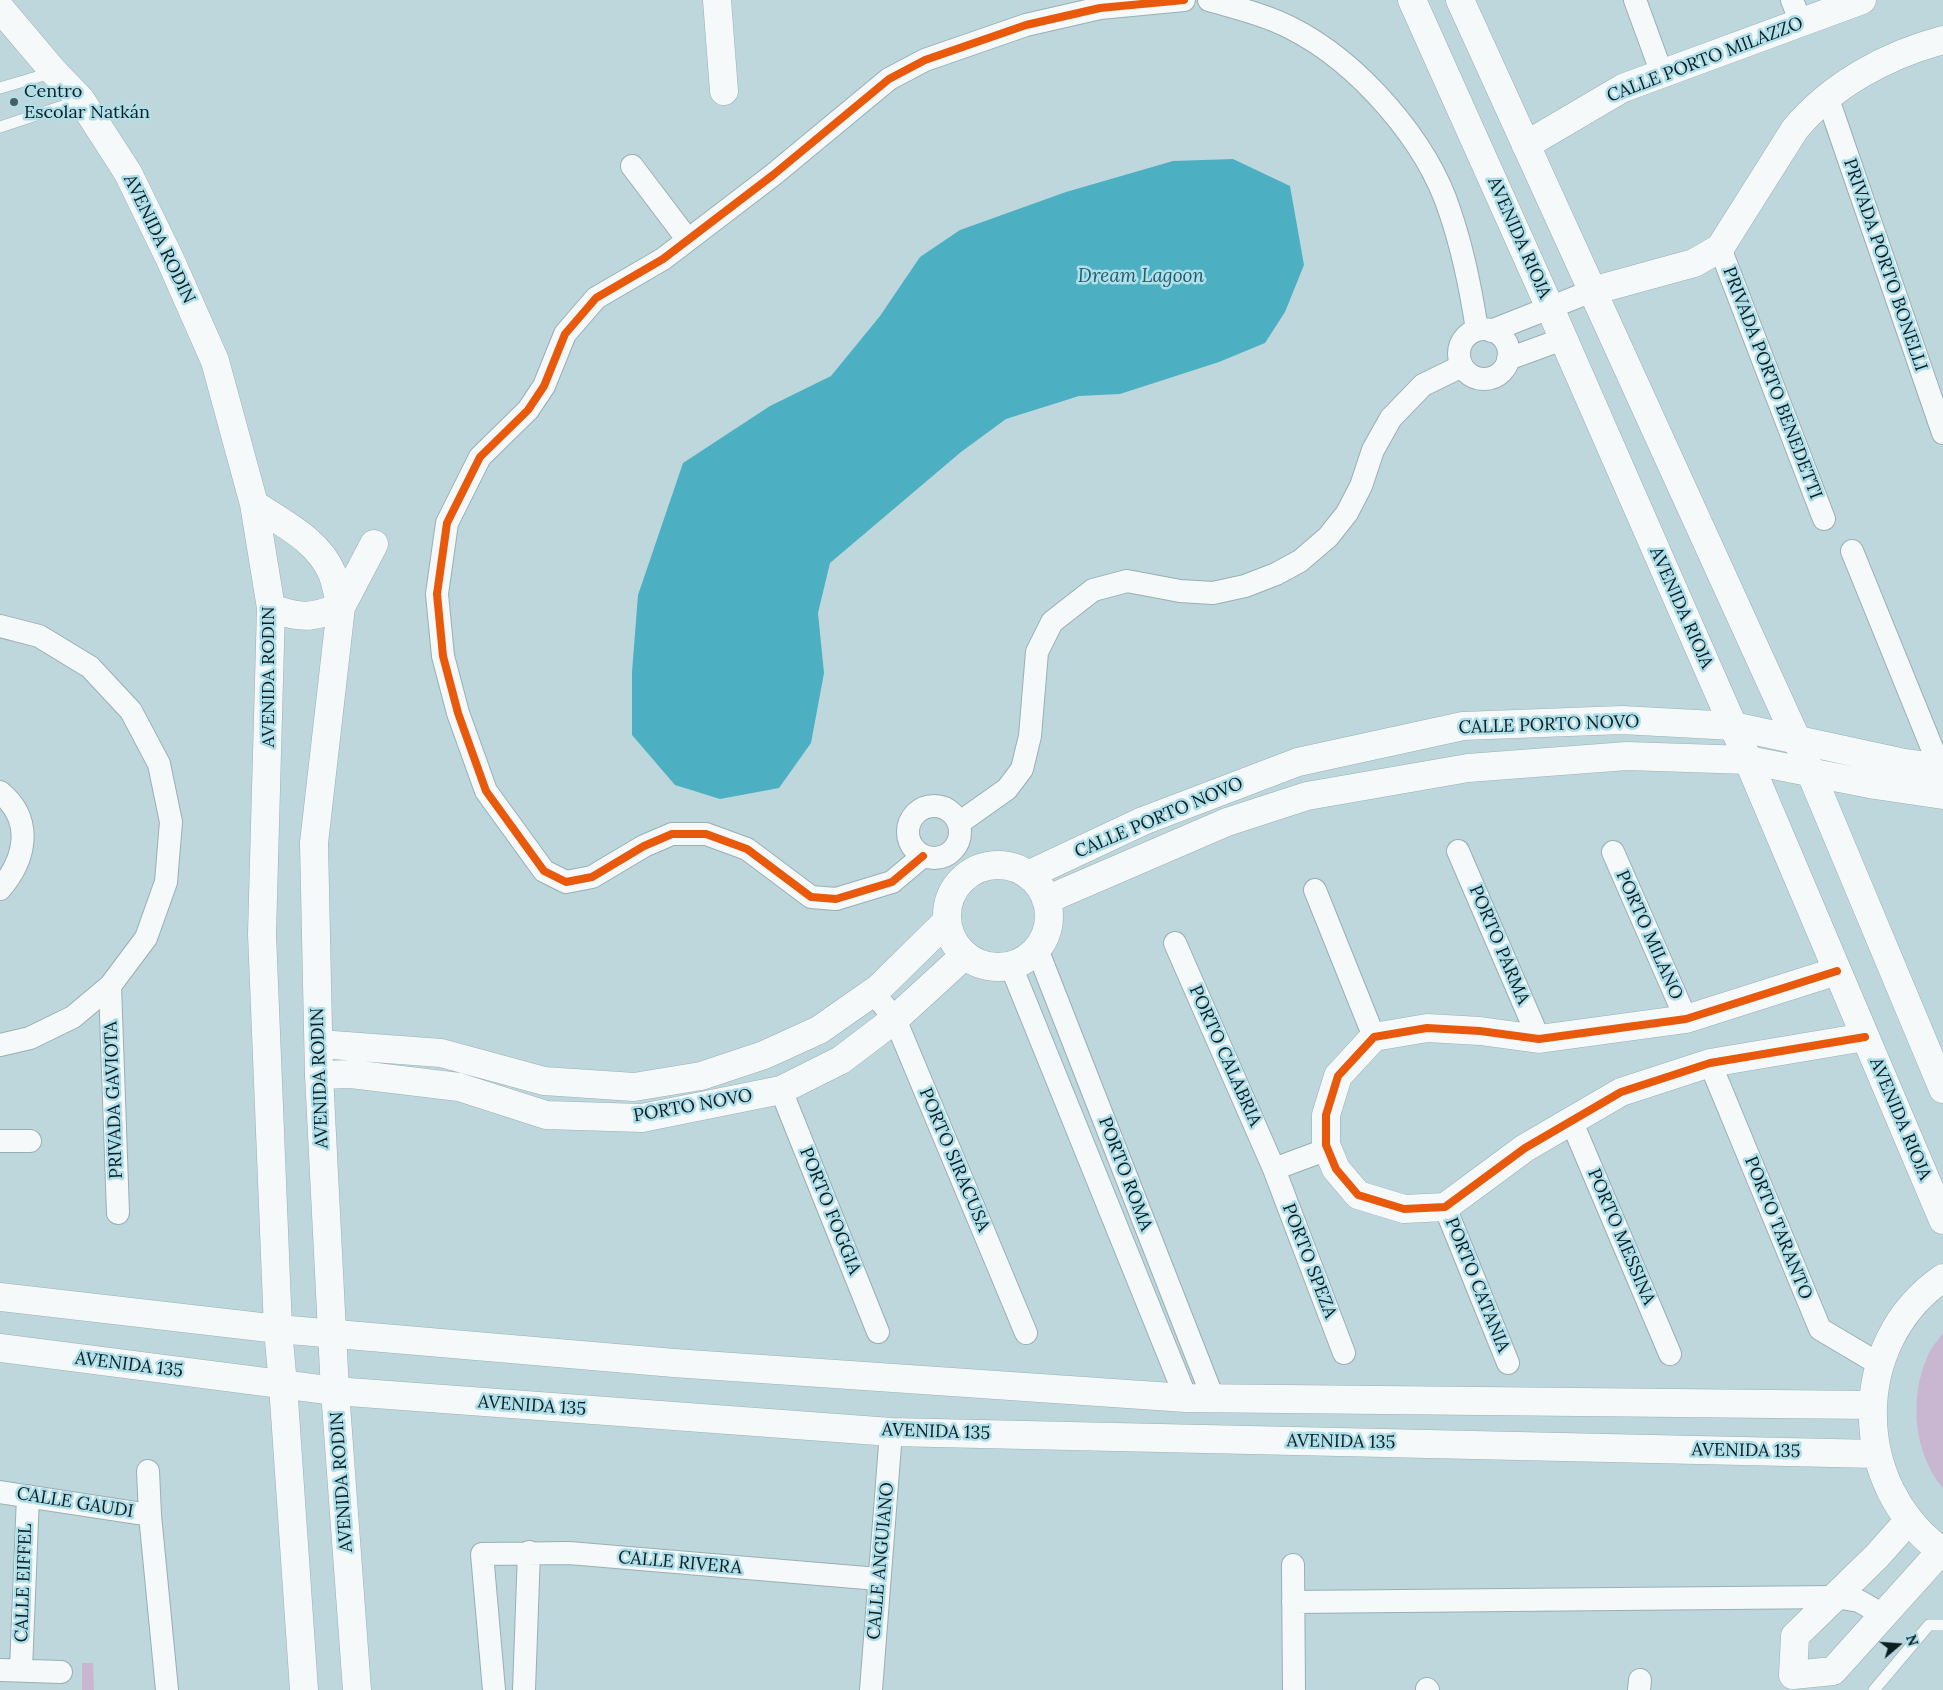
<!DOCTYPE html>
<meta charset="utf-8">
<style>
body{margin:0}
#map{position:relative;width:1943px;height:1690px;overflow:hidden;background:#bdd7dd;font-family:Lora,serif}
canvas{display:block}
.north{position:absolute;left:1873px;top:1620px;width:50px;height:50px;-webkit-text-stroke:4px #b0dfea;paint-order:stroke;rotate:72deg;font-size:14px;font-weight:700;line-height:20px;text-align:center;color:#0b1e22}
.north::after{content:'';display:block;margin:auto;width:18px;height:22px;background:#0b1e22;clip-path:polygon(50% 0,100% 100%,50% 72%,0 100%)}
</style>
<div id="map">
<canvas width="1943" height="1690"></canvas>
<div class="north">N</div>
</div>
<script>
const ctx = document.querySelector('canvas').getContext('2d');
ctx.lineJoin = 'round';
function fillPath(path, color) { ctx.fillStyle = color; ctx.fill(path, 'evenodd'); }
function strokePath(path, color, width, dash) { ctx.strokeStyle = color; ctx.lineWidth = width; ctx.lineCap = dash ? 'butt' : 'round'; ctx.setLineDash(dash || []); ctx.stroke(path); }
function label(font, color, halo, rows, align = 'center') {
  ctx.font = font + ' Lora,serif'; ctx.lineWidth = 5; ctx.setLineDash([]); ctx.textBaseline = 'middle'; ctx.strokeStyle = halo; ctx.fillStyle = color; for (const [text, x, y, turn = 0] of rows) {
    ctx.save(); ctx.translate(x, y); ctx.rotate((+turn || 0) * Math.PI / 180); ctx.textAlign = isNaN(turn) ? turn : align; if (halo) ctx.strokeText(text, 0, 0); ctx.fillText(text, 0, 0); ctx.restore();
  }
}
fillPath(new Path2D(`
 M 1943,1333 L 1943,1488 C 1913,1453 1909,1397 1928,1355 C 1931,1348 1938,1340 1943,1333 Z
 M 82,1663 L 93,1663 L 94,1690 L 82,1690 Z`), '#c9b6d1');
fillPath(new Path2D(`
 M 1233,159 L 1290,186 L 1304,265 L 1285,312 L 1265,343 L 1219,362 L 1120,394 L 1079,396 L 1006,419 L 961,452 L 830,563 L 818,613 L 824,673 L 811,743 L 779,788 L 720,799 L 675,785 L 632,735 L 632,672 L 638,595 L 683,463 L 770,406 L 831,376 L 880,316 L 920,257 L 960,230 L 1066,192 L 1173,161 Z`), '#4db0c2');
const service = new Path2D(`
 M 0,88 L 54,72
 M 0,127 L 81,100
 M 1874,1690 L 1929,1625 L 1943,1625`);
const minor = new Path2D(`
 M 1209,0 C 1236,8 1266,15 1291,28 C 1358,62 1427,140 1450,212 C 1463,250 1471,290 1477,330
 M 1635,0 L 1662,74
 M 1792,0 L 1801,23
 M 1827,96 L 1943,433
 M 632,166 L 688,240
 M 1720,248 L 1824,519
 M1459 354a25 25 0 1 1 50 0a25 25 0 1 1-50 0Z
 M 1491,331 L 1592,291
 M 1508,359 L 1563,339
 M 1852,551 L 1943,775
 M 0,626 L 39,636 L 90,667 L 131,711 L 159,764 L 171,822 L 166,882 L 146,938 L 110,986 L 73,1017 L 30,1038 L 0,1045
 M 0,792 C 34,820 26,859 0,889
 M908 832a26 26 0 1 1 52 0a26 26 0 1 1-52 0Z
 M 959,823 L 1007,789 L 1022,769 L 1030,736 L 1037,652 L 1052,622 L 1093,590 L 1127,581 L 1180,591 L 1213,593 L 1245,586 L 1276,574 L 1300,561 L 1328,537 L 1347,513 L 1361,486 L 1373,450 L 1391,418 L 1423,385 L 1462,366
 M 1458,851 L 1539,1039
 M 1613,852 L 1686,1019
 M 923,856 L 892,882 L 836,899 L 811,897 L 747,849 L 706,834 L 672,834 L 644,846 L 592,877 L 566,882 L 544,871 L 486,791 L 458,713 L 443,656 L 437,594 L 447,523 L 480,457 L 528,410 L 544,386 L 565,334 L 596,298 L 663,259 L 773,175 L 889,79 L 925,60 L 1026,25 L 1100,8 L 1184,0
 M 1315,890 L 1374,1037
 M 1175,943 L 1274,1169 L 1344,1353
 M 1037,949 L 1213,1398
 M 1011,966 L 1186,1398
 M 110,986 L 118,1213
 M 873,992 L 895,1019 L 1026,1333
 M 1710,1063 L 1820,1329 L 1879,1364
 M 781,1090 L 878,1332
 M 1571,1120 L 1670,1354
 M 0,1141 L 30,1141
 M 1274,1169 L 1328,1149
 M 1445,1207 L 1508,1363
 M 148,1471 L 150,1515 L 167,1690
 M 0,1492 L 150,1515
 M 1293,1565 L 1294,1690
 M 1293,1602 L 1835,1597 L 1859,1601 L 1883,1615
 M 21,1669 L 28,1496
 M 0,1670 L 61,1672
 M 1427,1689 L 1428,1690
 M 494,1690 L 482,1554 L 569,1553 L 878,1579
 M 524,1690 L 529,1552
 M 871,1690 L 891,1432
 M 1639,1690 L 1640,1680`);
const tertiary = new Path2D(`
 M 1526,145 L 1623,88 L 1862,0
 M 1592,291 L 1694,263 L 1720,248 L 1795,129 C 1833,84 1887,55 1943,40
 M947 916a51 51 0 1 1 102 0a51 51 0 1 1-102 0Z
 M 1028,875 L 1143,821 L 1298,762 L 1463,726 L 1622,720 L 1733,726 L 1904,763 L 1943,768
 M 1046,900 L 1227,822 L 1307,796 L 1468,768 L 1627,756 L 1748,760 L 1875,785 L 1943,795
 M 1837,971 L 1686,1019 L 1539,1039 L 1480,1031 L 1427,1028 L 1374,1037 L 1338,1076 L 1326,1115 L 1326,1145 L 1336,1169 L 1358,1195 L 1404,1209 L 1445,1207 L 1525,1148 L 1621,1092 L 1710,1063 L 1865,1037
 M 319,1044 L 441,1053 L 544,1081 L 634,1087 L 701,1076 L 764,1055 L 819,1030 L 879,988 L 947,921
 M 319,1075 L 351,1074 L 459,1087 L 546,1115 L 642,1118 L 781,1090 L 841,1060 L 895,1019 L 965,955
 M 283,1385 L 304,1690
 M 335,1391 L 357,1690
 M 1793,1675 L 1833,1671 L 1941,1551
 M 1793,1675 L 1795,1636 L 1877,1556 L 1909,1520`);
const secondary = new Path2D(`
 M 717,0 L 724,91
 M 1412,0 L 1550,308 L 1748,760 L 1943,1220
 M 1460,0 L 1797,740 L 1943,1089
 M 0,8 L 54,72 L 81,100 L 128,173 L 170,259 L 215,361 L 254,504 L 271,608 L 262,934 L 278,1329 L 283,1385
 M 254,504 C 282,523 318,540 332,573 C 336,583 338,596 341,607 L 314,843 L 319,1075 L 335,1391
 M 271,608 C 302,619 311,618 341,607 L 374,544`);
const primary = new Path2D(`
 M 1943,1278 C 1848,1343 1851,1487 1943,1552
 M 0,1297 L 278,1329 L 674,1363 L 1186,1398 L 1872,1405
 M 0,1348 L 335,1391 L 891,1432 L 1876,1454`);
strokePath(service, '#9aafb3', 12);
strokePath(minor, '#9aafb3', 24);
strokePath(tertiary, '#9aafb3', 29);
strokePath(secondary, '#9aafb3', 29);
strokePath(primary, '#9aafb3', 29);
strokePath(service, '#f5f9fa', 11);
strokePath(minor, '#f5f9fa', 22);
strokePath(tertiary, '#f5f9fa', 28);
strokePath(secondary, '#f5f9fa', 28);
strokePath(primary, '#f5f9fa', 28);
strokePath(new Path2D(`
 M 923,856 L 892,882 L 836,899 L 811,897 L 747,849 L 706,834 L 672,834 L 644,846 L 592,877 L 566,882 L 544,871 L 486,791 L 458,713 L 443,656 L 437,594 L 447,523 L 480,457 L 528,410 L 544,386 L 565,334 L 596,298 L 663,259 L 773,175 L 889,79 L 925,60 L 1026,25 L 1100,8 L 1184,0
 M 1837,971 L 1686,1019 L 1539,1039 L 1480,1031 L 1427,1028 L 1374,1037 L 1338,1076 L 1326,1115 L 1326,1145 L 1336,1169 L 1358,1195 L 1404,1209 L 1445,1207 L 1525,1148 L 1621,1092 L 1710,1063 L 1865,1037`), '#e8590c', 8);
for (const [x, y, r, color] of [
 [14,102,5,"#495f63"]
]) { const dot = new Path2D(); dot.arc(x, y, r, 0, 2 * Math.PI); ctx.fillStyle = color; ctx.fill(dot); strokePath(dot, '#b0dfea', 2); }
label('18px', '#0b1e22', '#b0dfea', [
 ["CALLE PORTO MILAZZO",1705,60,-21],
 ["AVENIDA RIOJA",1519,238,66],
 ["AVENIDA RODIN",159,239,64],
 ["PRIVADA PORTO BONELLI",1885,265,71],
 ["PRIVADA PORTO BENEDETTI",1772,383,69],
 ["AVENIDA RIOJA",1681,608,66],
 ["AVENIDA RODIN",269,677,-90],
 ["CALLE PORTO NOVO",1549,725,-2],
 ["CALLE PORTO NOVO",1159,818,-23],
 ["PORTO MILANO",1649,935,66],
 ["PORTO PARMA",1499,945,67],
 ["PORTO CALABRIA",1225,1056,66],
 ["AVENIDA RODIN",320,1078,-92],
 ["PRIVADA GAVIOTA",114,1100,-92],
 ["PORTO NOVO",693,1106,-10],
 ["AVENIDA RIOJA",1900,1119,67],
 ["PORTO SIRACUSA",954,1160,67],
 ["PORTO ROMA",1125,1174,69],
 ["PORTO FOGGIA",830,1211,68],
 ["PORTO TARANTO",1778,1228,68],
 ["PORTO MESSINA",1621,1237,67],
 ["PORTO SPEZA",1309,1261,69],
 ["PORTO CATANIA",1477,1285,68],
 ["AVENIDA 135",129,1365,7],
 ["AVENIDA 135",532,1406,4],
 ["AVENIDA 135",936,1432,2],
 ["AVENIDA 135",1341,1442,1],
 ["AVENIDA 135",1746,1451,1],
 ["AVENIDA RODIN",342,1482,-94],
 ["CALLE GAUDI",75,1503,9],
 ["CALLE ANGUIANO",881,1561,-85],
 ["CALLE RIVERA",680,1563,5],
 ["CALLE EIFFEL",24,1583,-88]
]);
label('18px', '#0b1e22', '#b0dfea', [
 ["Centro",24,92],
 ["Escolar Natkán",24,113]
], 'left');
label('italic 19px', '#1d5d6a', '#b0dfea', [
 ["Dream Lagoon",1141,277]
]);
</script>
